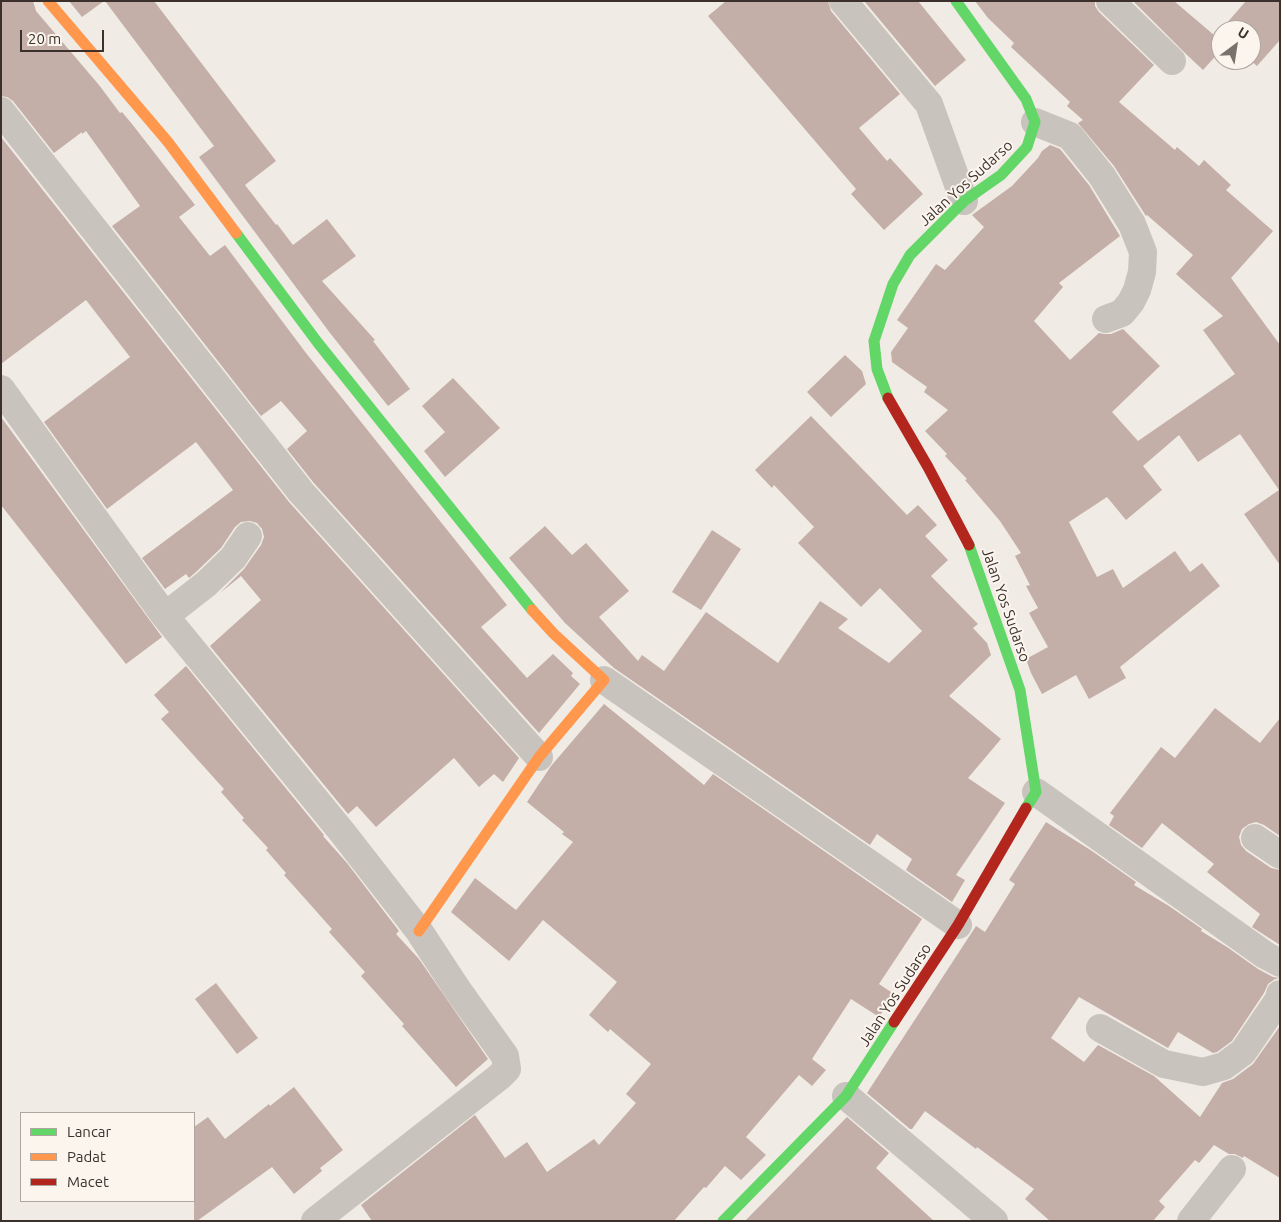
<!DOCTYPE html>
<style>
body{margin:0}
#map{position:relative;width:1281px;height:1222px;overflow:hidden;background:#f0ebe5;font-family:Ubuntu,sans-serif}
canvas{display:block}
.frame{position:absolute;inset:0;border:2px solid #3b302b;pointer-events:none}
.legend{position:absolute;left:20px;top:1112px;width:175px;height:90px;box-sizing:border-box;background:#fbf5ee;border:1px solid #aea6a0;margin:0;padding:6px 9px;list-style:none;font-size:15px;color:#3b302b}
.legend li{display:flex;align-items:center;gap:10px;height:25px}
.legend b{width:25px;border:1px solid #aea6a0}
.north{position:absolute;left:1211px;top:20px;width:50px;height:50px;box-sizing:border-box;background:#fbf5ee;border:1px solid #aea6a0;border-radius:50%;rotate:31deg;font-size:14px;font-weight:700;line-height:20px;text-align:center;color:#3b302b}
.north::after{content:'';display:block;margin:auto;width:18px;height:22px;background:#7a716c;clip-path:polygon(50% 0,100% 100%,50% 72%,0 100%)}
.scale{position:absolute;left:20px;top:30px;width:84px;height:22px;box-sizing:border-box;border:2px solid #3b302b;border-top:0;padding-left:6px;font-size:15px;line-height:18px;white-space:nowrap;color:#3b302b;-webkit-text-stroke:4px #fbf5ee;paint-order:stroke}
</style>
<div id="map">
<canvas width="1281" height="1222"></canvas>
<div class="frame"></div>
<ul class="legend">
<li><b style="height:6px;background:#63d668"></b>Lancar</li>
<li><b style="height:6px;background:#ff974d"></b>Padat</li>
<li><b style="height:6px;background:#b3261e"></b>Macet</li>
</ul>
<div class="north">U</div>
<div class="scale">20 m</div>
</div>
<script>
const ctx = document.querySelector('canvas').getContext('2d');
ctx.lineJoin = 'round';
function fillPath(path, color) { ctx.fillStyle = color; ctx.fill(path, 'evenodd'); }
function strokePath(path, color, width, dash) { ctx.strokeStyle = color; ctx.lineWidth = width; ctx.lineCap = dash ? 'butt' : 'round'; ctx.setLineDash(dash || []); ctx.stroke(path); }
function label(font, color, halo, rows, align = 'center') {
  ctx.font = font + ' Ubuntu,sans-serif'; ctx.lineWidth = 4; ctx.setLineDash([]); ctx.textBaseline = 'middle'; ctx.strokeStyle = halo; ctx.fillStyle = color; for (const [text, x, y, turn = 0] of rows) {
    ctx.save(); ctx.translate(x, y); ctx.rotate((+turn || 0) * Math.PI / 180); ctx.textAlign = isNaN(turn) ? turn : align; if (halo) ctx.strokeText(text, 0, 0); ctx.fillText(text, 0, 0); ctx.restore();
  }
}
fillPath(new Path2D(`
 M 1,1 L 33,1 L 36,11 L 99,85 L 120,113 L 122,112 L 132,124 L 195,205 L 179,217 L 210,256 L 225,245 L 306,353 L 507,605 L 481,627 L 527,678 L 553,654 L 573,673 L 571,676 L 580,684 L 539,733 L 313,482 L 287,449 L 307,431 L 281,401 L 261,416 L 112,226 L 140,206 L 86,131 L 82,134 L 82,132 L 54,153 L 13,101 L 7,97 L 1,96 Z
 M 69,1 L 104,1 L 82,17 Z
 M 105,1 L 154,1 L 276,161 L 245,185 L 276,225 L 277,224 L 293,245 L 327,219 L 356,256 L 322,281 L 375,340 L 373,341 L 410,389 L 388,406 L 330,333 L 199,157 L 214,146 Z
 M 726,1 L 828,1 L 831,11 L 900,94 L 859,128 L 887,161 L 890,158 L 923,194 L 884,230 L 851,194 L 856,189 L 708,16 Z
 M 864,1 L 918,1 L 966,60 L 935,86 Z
 M 975,1 L 1095,1 L 1095,6 L 1099,12 L 1154,65 L 1119,102 L 1175,150 L 1177,147 L 1199,166 L 1204,160 L 1231,185 L 1226,190 L 1273,231 L 1231,278 L 1280,345 L 1280,565 L 1244,514 L 1279,490 L 1240,434 L 1198,462 L 1179,435 L 1143,466 L 1162,490 L 1126,520 L 1107,497 L 1069,522 L 1097,577 L 1113,569 L 1123,588 L 1175,551 L 1190,572 L 1202,563 L 1220,586 L 1120,667 L 1126,678 L 1089,699 L 1076,675 L 1042,694 L 1031,673 L 1026,659 L 1048,647 L 1029,613 L 1038,608 L 1026,586 L 1030,585 L 1015,556 L 1021,553 L 1000,521 L 965,480 L 967,479 L 945,456 L 947,454 L 925,431 L 948,410 L 924,392 L 927,387 L 892,362 L 891,352 L 908,328 L 897,320 L 936,264 L 945,270 L 984,227 L 972,215 L 1012,186 L 1038,158 L 1042,151 L 1050,145 L 1060,149 L 1089,185 L 1120,236 L 1059,283 L 1063,287 L 1034,321 L 1070,360 L 1099,333 L 1104,334 L 1111,334 L 1123,329 L 1160,366 L 1112,412 L 1138,441 L 1235,374 L 1203,330 L 1223,316 L 1176,274 L 1193,255 L 1147,215 L 1146,216 L 1114,166 L 1078,123 L 1083,120 L 1067,106 L 1070,102 L 1011,47 L 1014,43 L 988,18 Z
 M 1133,1 L 1174,1 L 1221,41 L 1221,50 L 1203,70 L 1186,54 Z
 M 1246,1 L 1280,1 L 1280,40 L 1257,66 L 1250,60 L 1251,30 L 1221,30 L 1221,34 L 1219,32 Z
 M 1,137 L 289,502 L 519,758 L 503,782 L 494,774 L 479,787 L 454,758 L 376,827 L 357,806 L 348,814 L 210,646 L 261,600 L 241,576 L 220,593 L 244,569 L 261,545 L 264,537 L 262,529 L 257,523 L 250,521 L 241,522 L 235,527 L 221,548 L 196,572 L 189,578 L 186,574 L 165,589 L 142,558 L 233,490 L 196,442 L 107,509 L 44,422 L 130,357 L 86,300 L 1,364 Z
 M 845,355 L 862,371 L 866,384 L 831,417 L 807,392 Z
 M 453,378 L 500,428 L 445,477 L 424,451 L 445,432 L 422,406 Z
 M 811,416 L 907,515 L 918,505 L 937,525 L 925,536 L 948,560 L 931,576 L 978,624 L 973,628 L 987,643 L 991,655 L 949,696 L 1001,739 L 968,778 L 1005,803 L 956,875 L 965,880 L 952,902 L 906,870 L 912,859 L 877,834 L 870,845 L 614,668 L 565,623 L 509,558 L 545,526 L 572,555 L 586,543 L 629,591 L 599,617 L 638,661 L 642,655 L 664,671 L 706,612 L 778,663 L 820,601 L 848,619 L 838,628 L 889,663 L 922,631 L 880,588 L 861,607 L 798,543 L 814,527 L 774,485 L 772,488 L 755,470 Z
 M 1,417 L 162,637 L 126,664 L 1,505 Z
 M 712,530 L 741,549 L 701,610 L 672,592 Z
 M 186,666 L 324,835 L 323,836 L 347,863 L 399,931 L 396,934 L 419,959 L 488,1059 L 456,1087 L 402,1026 L 404,1024 L 361,976 L 365,972 L 329,932 L 332,929 L 284,875 L 286,873 L 266,850 L 268,848 L 242,820 L 244,818 L 221,792 L 224,789 L 161,719 L 169,712 L 154,695 Z
 M 604,704 L 704,785 L 713,774 L 922,919 L 879,984 L 894,994 L 879,1017 L 851,999 L 812,1059 L 826,1070 L 812,1086 L 799,1075 L 746,1137 L 766,1155 L 741,1180 L 725,1166 L 706,1188 L 704,1187 L 674,1221 L 372,1221 L 361,1205 L 475,1115 L 505,1158 L 527,1142 L 547,1172 L 594,1139 L 599,1145 L 636,1103 L 626,1094 L 651,1064 L 610,1029 L 608,1032 L 589,1015 L 617,982 L 543,920 L 509,961 L 451,912 L 475,878 L 516,910 L 573,842 L 562,834 L 564,832 L 527,802 L 551,766 Z
 M 1215,708 L 1260,743 L 1280,718 L 1280,836 L 1264,825 L 1256,822 L 1249,824 L 1242,829 L 1239,837 L 1241,845 L 1246,851 L 1271,868 L 1280,870 L 1280,945 L 1252,927 L 1260,914 L 1207,872 L 1214,864 L 1162,823 L 1142,848 L 1109,825 L 1114,816 L 1110,813 L 1161,747 L 1175,758 Z
 M 1046,822 L 1092,851 L 1136,882 L 1134,885 L 1169,906 L 1202,929 L 1201,931 L 1227,947 L 1258,969 L 1273,977 L 1280,978 L 1275,979 L 1268,984 L 1264,993 L 1232,1041 L 1217,1052 L 1213,1053 L 1178,1032 L 1168,1048 L 1079,997 L 1051,1038 L 1084,1062 L 1098,1045 L 1154,1076 L 1200,1117 L 1222,1083 L 1233,1079 L 1253,1064 L 1280,1026 L 1280,1178 L 1244,1156 L 1243,1158 L 1235,1154 L 1229,1154 L 1214,1145 L 1199,1163 L 1195,1160 L 1159,1201 L 1165,1207 L 1153,1221 L 1050,1221 L 1025,1199 L 1034,1189 L 977,1147 L 976,1149 L 925,1111 L 912,1129 L 910,1129 L 867,1093 L 976,926 L 985,932 L 1015,884 L 1009,880 Z
 M 216,983 L 258,1038 L 237,1054 L 195,999 Z
 M 294,1087 L 343,1150 L 320,1168 L 322,1171 L 294,1194 L 272,1167 L 197,1221 L 194,1221 L 194,1127 L 208,1117 L 225,1139 L 269,1104 L 270,1106 Z
 M 847,1117 L 889,1153 L 876,1168 L 934,1221 L 745,1221 Z`), '#c3afa7');
strokePath(new Path2D(`
 M 843,1 L 929,104 L 964,201
 M 1110,1 L 1172,61
 M 1,111 L 301,492 L 539,757
 M 1035,122 L 1070,136 L 1102,176 L 1132,224 L 1143,252 L 1142,272 L 1137,290 L 1131,302 L 1122,313 L 1106,319
 M 1,389 L 165,616 L 342,832 L 419,931 L 457,989 L 505,1056 L 507,1069 L 499,1077 L 315,1221
 M 165,616 L 206,584 L 233,558 L 248,536
 M 604,680 L 958,925
 M 1036,792 L 1265,955 L 1280,963
 M 1255,838 L 1280,855
 M 1100,1028 L 1164,1064 L 1203,1072 L 1224,1066 L 1243,1052 L 1279,999 L 1280,994
 M 846,1096 L 994,1221
 M 1191,1221 L 1232,1169`), '#c9c3be', 28);
strokePath(new Path2D(`
 M 236,233 L 318,343 L 532,610
 M 888,398 L 877,369 L 874,341 L 893,284 L 910,255 L 964,201 L 1001,175 L 1027,147 L 1035,122 L 1026,99 L 956,1
 M 969,545 L 1020,690 L 1036,792 L 1026,808
 M 723,1221 L 846,1096 L 894,1022`), '#63d668', 11);
strokePath(new Path2D(`
 M 48,1 L 168,142 L 236,233
 M 419,931 L 539,757 L 604,680 L 554,634 L 532,610`), '#ff974d', 11);
strokePath(new Path2D(`
 M 888,398 L 928,467 L 969,545
 M 894,1022 L 958,925 L 1026,808`), '#b3261e', 11);
label('15px', '#3b302b', '#fbf5ee', [
 ["Jalan Yos Sudarso",966,183,-42],
 ["Jalan Yos Sudarso",1006,605,71],
 ["Jalan Yos Sudarso",895,995,-57]
]);
</script>
